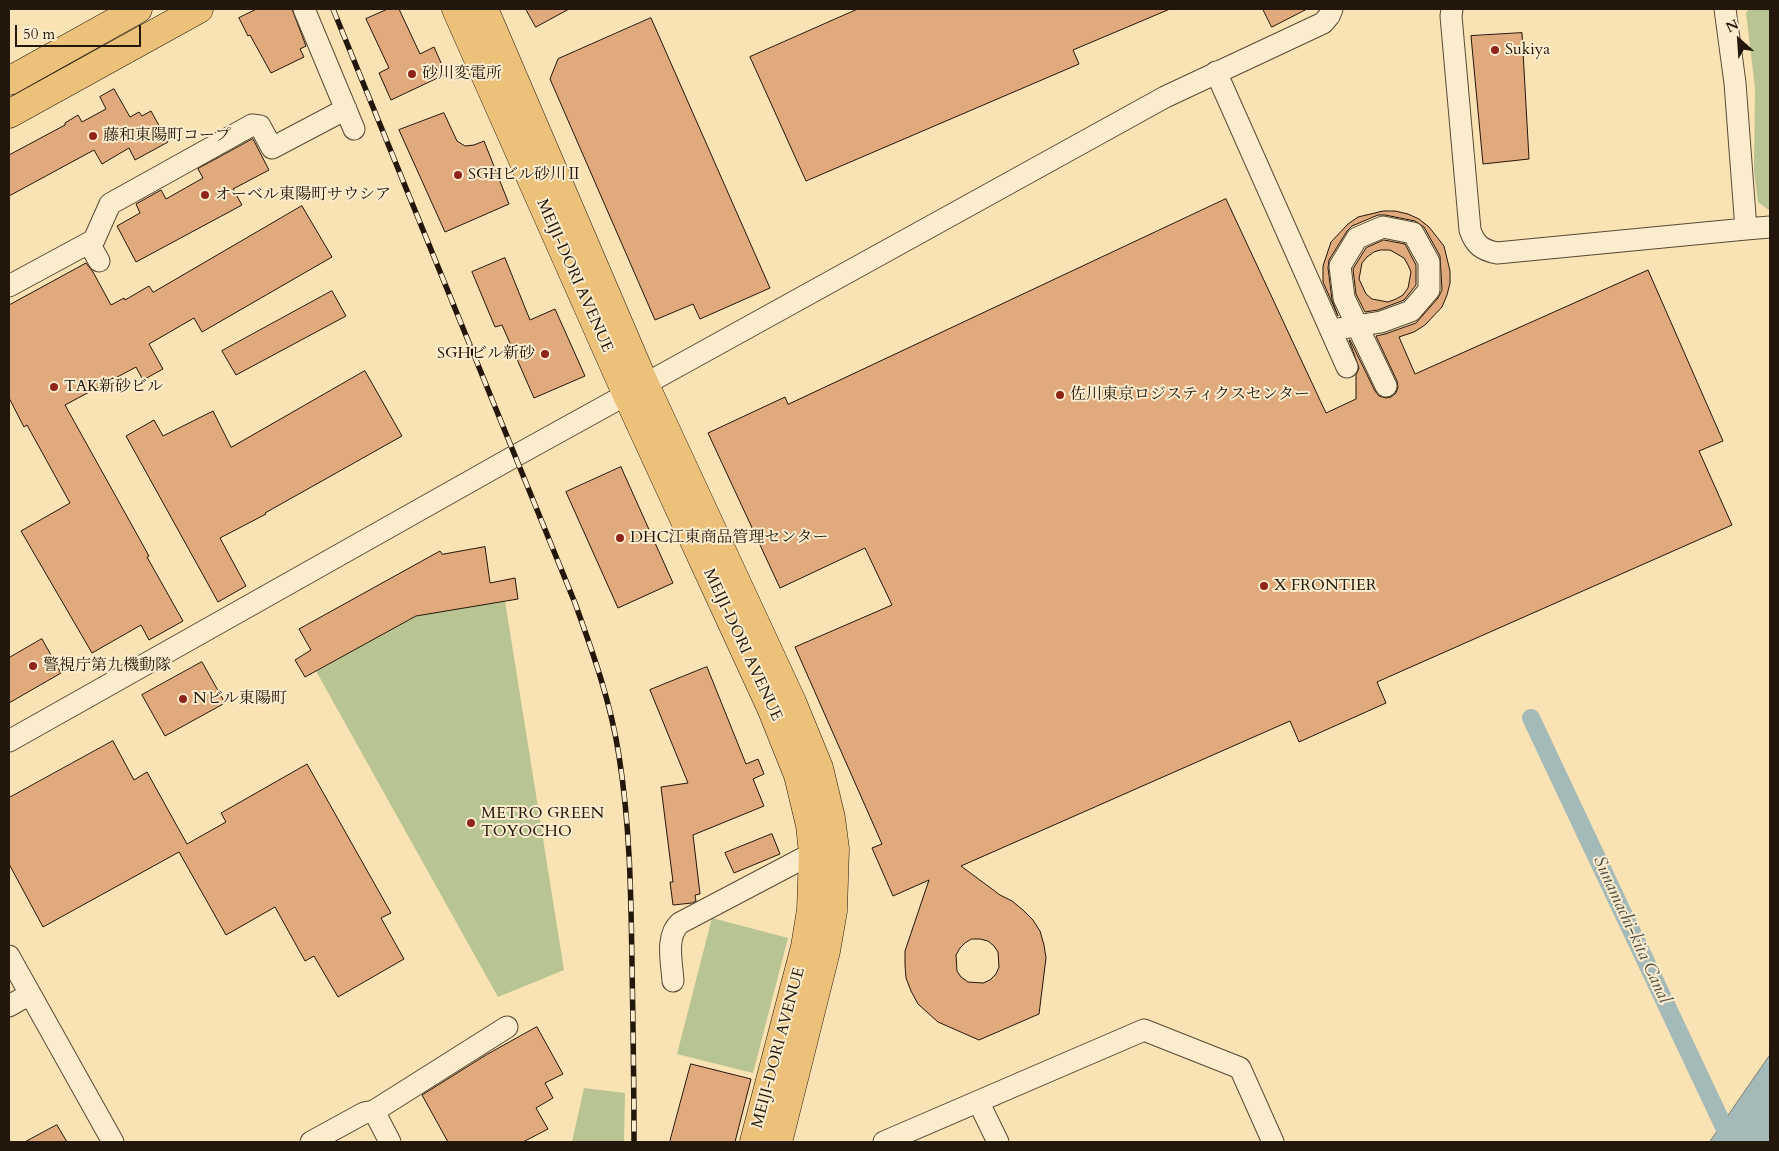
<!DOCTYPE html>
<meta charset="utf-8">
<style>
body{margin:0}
#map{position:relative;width:1779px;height:1151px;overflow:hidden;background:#f9e2b3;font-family:Cardo,serif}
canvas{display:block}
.frame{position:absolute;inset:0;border:10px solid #23160a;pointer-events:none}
.north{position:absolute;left:1714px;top:15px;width:50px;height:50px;-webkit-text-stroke:4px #fbecce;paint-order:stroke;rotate:334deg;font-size:14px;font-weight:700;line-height:20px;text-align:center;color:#23160a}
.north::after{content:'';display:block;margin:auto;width:18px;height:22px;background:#23160a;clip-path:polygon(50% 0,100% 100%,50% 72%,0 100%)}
.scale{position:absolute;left:15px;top:25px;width:126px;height:22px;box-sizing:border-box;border:2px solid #23160a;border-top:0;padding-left:6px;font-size:15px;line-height:18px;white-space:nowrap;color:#23160a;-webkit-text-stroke:4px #fbecce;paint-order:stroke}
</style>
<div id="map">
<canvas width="1779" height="1151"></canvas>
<div class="frame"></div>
<div class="north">N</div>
<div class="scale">50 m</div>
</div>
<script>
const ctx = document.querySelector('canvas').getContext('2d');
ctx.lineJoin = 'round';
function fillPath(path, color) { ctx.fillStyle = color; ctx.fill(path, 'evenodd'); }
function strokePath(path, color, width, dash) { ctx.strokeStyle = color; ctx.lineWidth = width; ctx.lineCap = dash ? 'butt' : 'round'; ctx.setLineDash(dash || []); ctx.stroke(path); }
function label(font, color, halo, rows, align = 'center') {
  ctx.font = font + ' Cardo,"Noto Serif JP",serif'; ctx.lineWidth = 4; ctx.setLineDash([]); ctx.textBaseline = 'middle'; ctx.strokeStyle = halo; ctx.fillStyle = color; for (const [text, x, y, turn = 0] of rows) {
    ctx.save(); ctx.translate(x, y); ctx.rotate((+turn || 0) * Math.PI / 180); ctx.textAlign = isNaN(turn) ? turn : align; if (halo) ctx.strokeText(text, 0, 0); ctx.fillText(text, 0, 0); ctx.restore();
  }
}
fillPath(new Path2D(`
 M 1749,9 L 1770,9 L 1770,211 L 1758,202 L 1754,171 L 1755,88 L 1746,13 Z
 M 505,601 L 564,970 L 498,997 L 316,671 L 416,616 Z
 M 712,918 L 788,938 L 753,1073 L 677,1054 Z
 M 584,1088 L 625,1093 L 624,1142 L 572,1142 Z`), '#b8c491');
const water = new Path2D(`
 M 1770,1055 L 1770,1142 L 1710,1142 Z`);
fillPath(water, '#a4bab9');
strokePath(water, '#707873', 1);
strokePath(new Path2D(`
 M 1531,718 L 1731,1142`), '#a4bab9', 18);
const building = new Path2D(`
 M 257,9 L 292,9 L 306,46 L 300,49 L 304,57 L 271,73 L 250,35 L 248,36 L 239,18 Z
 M 388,9 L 399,9 L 420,54 L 434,47 L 446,74 L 391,100 L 379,73 L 389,68 L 366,19 Z
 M 526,9 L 569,9 L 536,27 Z
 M 858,9 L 1170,9 L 1073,50 L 1079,64 L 806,181 L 750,57 Z
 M 1263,9 L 1307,9 L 1272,27 Z
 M 651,18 L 770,288 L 700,319 L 693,304 L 655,320 L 550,79 L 558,59 Z
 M 1522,33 L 1529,159 L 1483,164 L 1471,36 Z
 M 114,89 L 130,117 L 139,112 L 142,116 L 151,111 L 168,142 L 135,160 L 129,148 L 102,164 L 94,150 L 9,196 L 9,155 L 65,125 L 65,123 L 78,115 L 82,122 L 106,109 L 100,97 Z
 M 444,113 L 457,141 L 465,146 L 474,145 L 484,141 L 509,204 L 445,232 L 399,130 Z
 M 253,139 L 269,170 L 233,189 L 242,205 L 136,262 L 117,226 L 140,213 L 136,204 L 161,190 L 166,199 L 203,178 L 198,169 Z
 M 1226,199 L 1326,413 L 1356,399 L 1356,375 L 1359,368 L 1349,340 L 1350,340 L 1375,391 L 1379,396 L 1386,398 L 1391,397 L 1396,393 L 1398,387 L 1397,381 L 1376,336 L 1385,334 L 1416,323 L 1438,298 L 1442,290 L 1440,256 L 1424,227 L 1415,221 L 1385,215 L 1378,215 L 1352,226 L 1347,231 L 1329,260 L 1328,268 L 1332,300 L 1338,316 L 1323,282 L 1323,266 L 1331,242 L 1348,224 L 1358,217 L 1383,211 L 1395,211 L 1408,214 L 1419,219 L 1429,227 L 1444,246 L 1450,271 L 1450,283 L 1447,295 L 1442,307 L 1425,325 L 1414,332 L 1399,337 L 1415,374 L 1648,270 L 1723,441 L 1699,451 L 1732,525 L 1377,682 L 1386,703 L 1299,742 L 1290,721 L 961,866 L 1000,895 L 1012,901 L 1023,910 L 1033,920 L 1040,931 L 1044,945 L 1046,958 L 1039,1014 L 979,1040 L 938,1022 L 918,1004 L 911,991 L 906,978 L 905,965 L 905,951 L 929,880 L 893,896 L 872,848 L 882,844 L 795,647 L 892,605 L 865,548 L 780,588 L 708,433 L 785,397 L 788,404 ZM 972,939 L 980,939 L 988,941 L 994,946 L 998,952 L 999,967 L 996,974 L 990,980 L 983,983 L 968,982 L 961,977 L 957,971 L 956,955 L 960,948 L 965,943 Z
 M 302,206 L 332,257 L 202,332 L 194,318 L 149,344 L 163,369 L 143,380 L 136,367 L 65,405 L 149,556 L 147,557 L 183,621 L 149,640 L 141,625 L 92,653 L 21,531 L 70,503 L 27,425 L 24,427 L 9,398 L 9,305 L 86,263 L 93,272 L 111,305 L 124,298 L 125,300 L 149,286 L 153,292 Z
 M 1384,240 L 1405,244 L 1416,265 L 1416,285 L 1404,300 L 1378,310 L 1365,312 L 1356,294 L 1353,269 L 1366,248 ZM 1381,250 L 1390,250 L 1404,258 L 1408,265 L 1411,272 L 1408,288 L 1403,295 L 1396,299 L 1388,302 L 1372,299 L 1366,294 L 1359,279 L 1362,263 L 1367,257 L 1374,252 Z
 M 505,258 L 530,320 L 555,309 L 585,376 L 534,398 L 502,325 L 495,327 L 472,272 Z
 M 332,291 L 346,316 L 236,375 L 222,351 Z
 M 365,371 L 402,436 L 265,513 L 266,514 L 220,538 L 246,586 L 218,602 L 126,436 L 154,420 L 163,436 L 213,411 L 231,447 Z
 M 621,467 L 673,583 L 618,608 L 566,492 Z
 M 485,547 L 490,583 L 515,578 L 518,599 L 416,616 L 305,677 L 295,660 L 311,650 L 299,629 L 440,551 L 442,554 Z
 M 42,639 L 61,673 L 9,703 L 9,658 Z
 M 202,662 L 225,703 L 165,736 L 142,695 Z
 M 707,667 L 746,764 L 758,759 L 764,774 L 753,779 L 764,806 L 693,835 L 700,894 L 695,895 L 696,901 L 692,903 L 673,905 L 670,882 L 673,882 L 661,787 L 688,783 L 650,690 Z
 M 113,741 L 134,780 L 147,772 L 187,844 L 226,822 L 221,813 L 307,764 L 391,913 L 381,918 L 404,959 L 338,997 L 314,956 L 305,961 L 275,907 L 226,935 L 179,852 L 43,927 L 9,864 L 9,798 Z
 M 772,834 L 780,854 L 734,873 L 725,853 Z
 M 537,1027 L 563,1074 L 545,1083 L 553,1098 L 536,1108 L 548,1129 L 523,1142 L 448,1142 L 422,1095 L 486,1055 Z
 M 691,1064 L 751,1079 L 735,1142 L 670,1142 Z
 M 57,1125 L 67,1142 L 25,1142 Z`);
fillPath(building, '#e1aa7c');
strokePath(building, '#23160a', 1);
const minor = new Path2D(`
 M 304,9 L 354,129
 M 1452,9 L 1451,16 L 1470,230 C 1475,245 1482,250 1497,253 L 1746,229
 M 1725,9 L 1735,83 L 1746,229 L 1770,227
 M 1216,72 L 1347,367
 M 89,243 L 99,261
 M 9,286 L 94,240 L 110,204 L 252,125 L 260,126 L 272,148 L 346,109
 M 1331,330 L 1381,322 L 1411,311 L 1429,290 L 1429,262 L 1413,233 L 1383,227 L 1357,238 L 1340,266 L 1344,298 L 1386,386
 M 9,741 L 515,456 L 1165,97 L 1323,23 L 1329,16 L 1332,9
 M 9,956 L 113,1142
 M 673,981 C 672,963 665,936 680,923 L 813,853
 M 9,1006 L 30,994
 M 979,1103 L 998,1142
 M 374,1111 L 390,1142
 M 311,1142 L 364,1113 L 374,1111 L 507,1027
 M 884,1142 L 1144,1030 L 1240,1068 L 1273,1142`);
const major = new Path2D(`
 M 456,9 L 627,395 L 772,710 L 798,775 L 810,825 L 813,853 L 811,910 L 805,947 L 754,1142
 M 484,9 L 645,385 L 792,702 L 819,768 L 831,818 L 835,849 L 833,911 L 826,951 L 778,1142
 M 9,81 L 138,9
 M 9,114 L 199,9`);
strokePath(minor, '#584934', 23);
strokePath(major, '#23160a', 29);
strokePath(minor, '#fbecce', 21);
strokePath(major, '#ecc17a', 28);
const rail = new Path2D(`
 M 333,9 L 575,603 C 593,653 611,703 619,756 C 630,825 631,894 632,964 C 633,1023 634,1083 634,1142`);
strokePath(rail, '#23160a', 5.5);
strokePath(rail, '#fbecce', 4, [11]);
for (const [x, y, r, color] of [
 [1495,50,5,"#8f2418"],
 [412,74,5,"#8f2418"],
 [93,136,5,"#8f2418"],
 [458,175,5,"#8f2418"],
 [205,195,5,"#8f2418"],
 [545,354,5,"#8f2418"],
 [54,387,5,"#8f2418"],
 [1060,395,5,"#8f2418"],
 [620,538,5,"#8f2418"],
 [1264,586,5,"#8f2418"],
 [33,666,5,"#8f2418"],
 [183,699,5,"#8f2418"],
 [471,823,5,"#8f2418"]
]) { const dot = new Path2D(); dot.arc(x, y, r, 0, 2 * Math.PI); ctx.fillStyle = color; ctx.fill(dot); strokePath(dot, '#fbecce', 2); }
label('16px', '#23160a', '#fbecce', [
 ["Sukiya",1505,50],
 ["砂川変電所",422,74],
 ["藤和東陽町コープ",103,136],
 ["SGHビル砂川Ⅱ",468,175],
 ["オーベル東陽町サウシア",215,195],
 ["SGHビル新砂",535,354,"right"],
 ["TAK新砂ビル",64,387],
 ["佐川東京ロジスティクスセンター",1070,395],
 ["DHC江東商品管理センター",630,538],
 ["X FRONTIER",1274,586],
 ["警視庁第九機動隊",43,666],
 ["Nビル東陽町",193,699],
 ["METRO GREEN",481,814],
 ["TOYOCHO",481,832]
], 'left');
label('16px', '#23160a', '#fbecce', [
 ["MEIJI-DORI AVENUE",574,276,66],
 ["MEIJI-DORI AVENUE",742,645,65],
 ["MEIJI-DORI AVENUE",779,1048,-75]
]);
label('italic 18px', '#504f47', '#fbecce', [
 ["Sunamachi-kita Canal",1631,930,65]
]);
</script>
